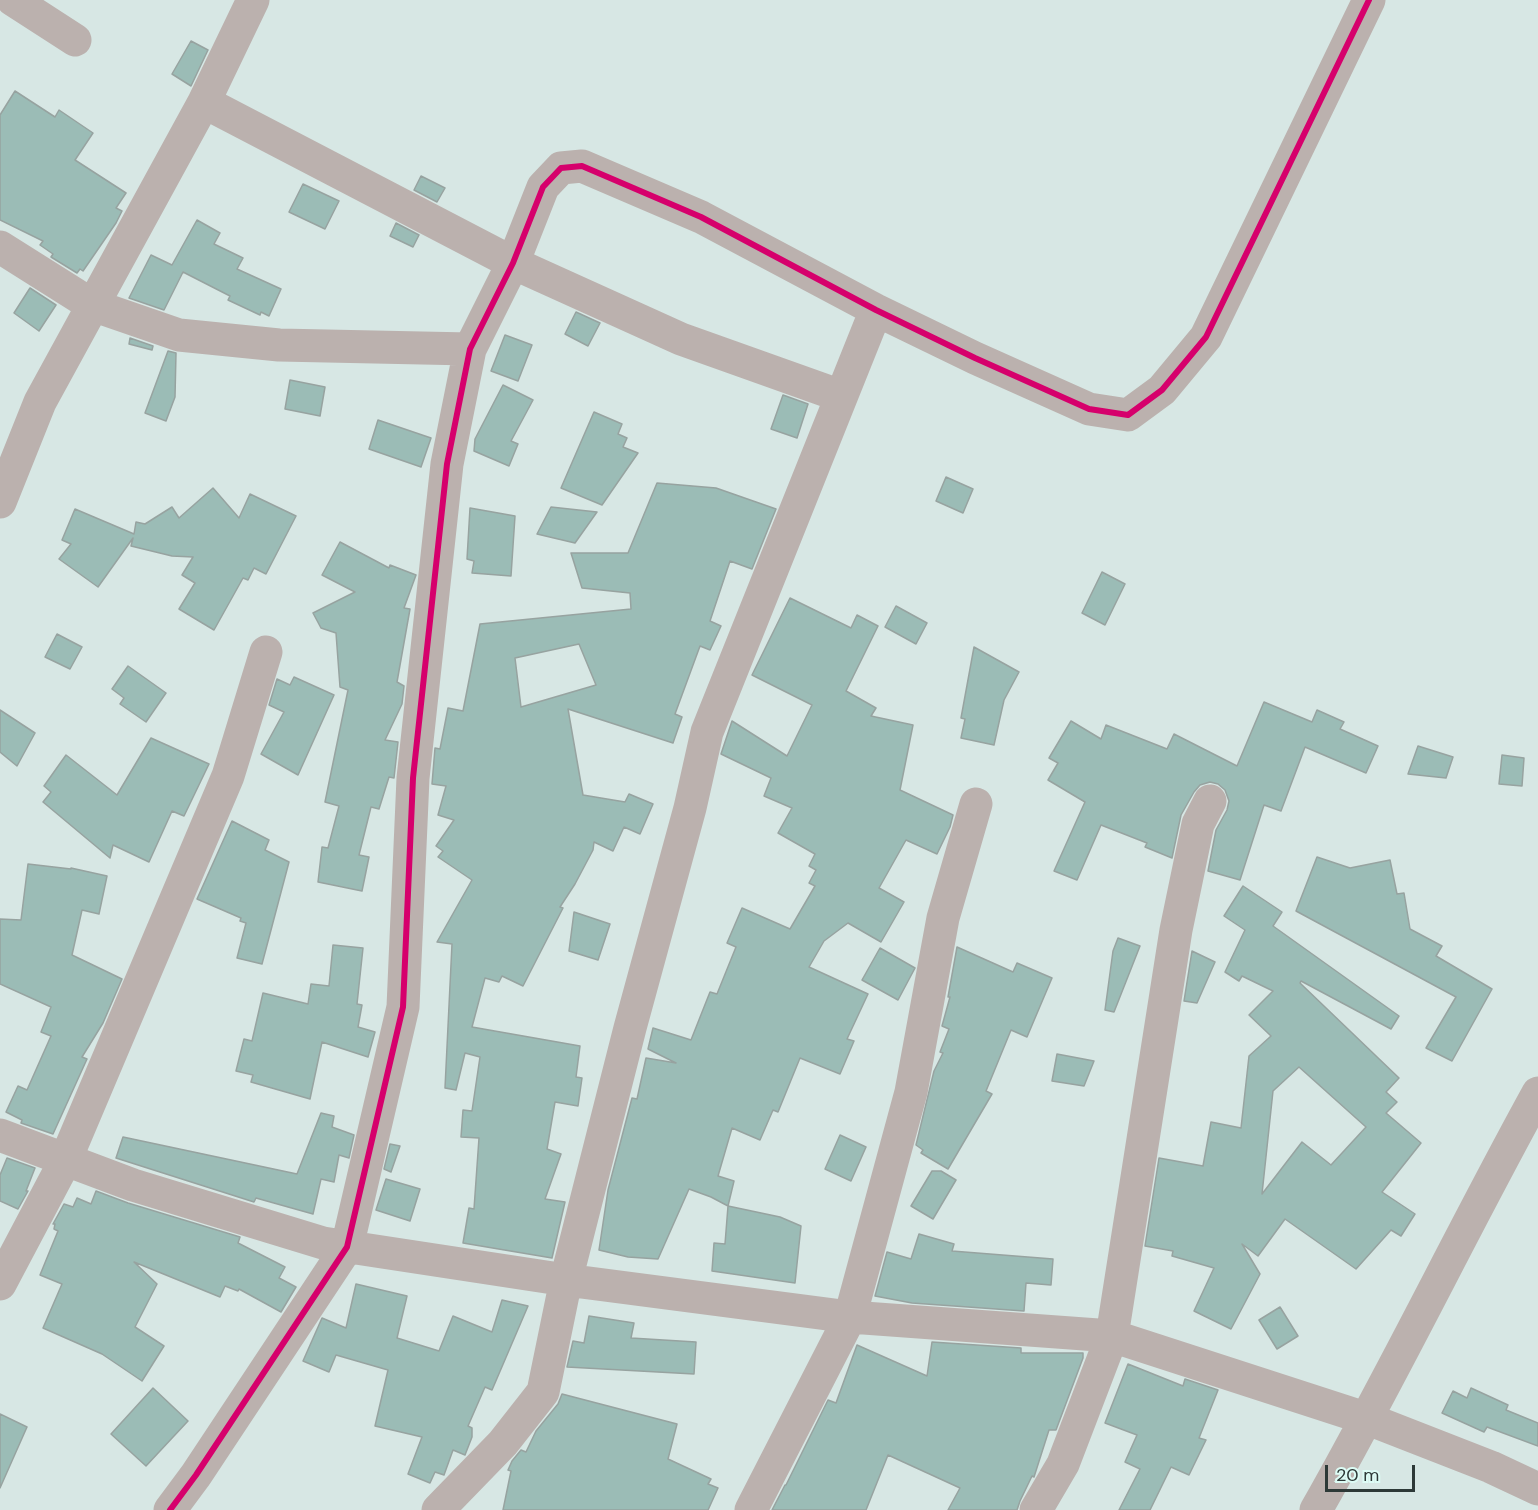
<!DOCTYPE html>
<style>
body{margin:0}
#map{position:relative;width:1538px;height:1510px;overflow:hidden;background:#d7e7e4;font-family:"DM Sans",sans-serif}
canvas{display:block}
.scale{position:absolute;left:1325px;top:1465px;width:90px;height:27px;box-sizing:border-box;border:3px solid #2d3937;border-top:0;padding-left:8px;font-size:18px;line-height:21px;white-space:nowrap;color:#2d3937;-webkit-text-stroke:4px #ddfcf5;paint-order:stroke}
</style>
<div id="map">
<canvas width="1538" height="1510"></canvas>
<div class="scale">20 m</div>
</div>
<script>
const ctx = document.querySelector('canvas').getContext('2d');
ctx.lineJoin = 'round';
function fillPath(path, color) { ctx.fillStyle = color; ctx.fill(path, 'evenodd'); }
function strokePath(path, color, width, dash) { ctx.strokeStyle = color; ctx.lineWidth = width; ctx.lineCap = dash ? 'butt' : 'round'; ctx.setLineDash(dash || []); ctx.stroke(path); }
const building = new Path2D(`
 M 191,41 L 208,50 L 191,86 L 172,74 Z
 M 15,91 L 55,117 L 59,110 L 93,133 L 75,160 L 126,193 L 116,208 L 122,211 L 116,223 L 83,271 L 80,269 L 77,273 L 51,257 L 53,254 L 40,245 L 43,241 L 0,220 L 0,115 Z
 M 421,176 L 445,188 L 437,202 L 414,190 Z
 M 303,184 L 339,201 L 325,229 L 289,212 Z
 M 197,220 L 220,233 L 214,244 L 243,258 L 237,269 L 281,289 L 269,316 L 261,312 L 260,315 L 228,300 L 230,296 L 183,272 L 164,310 L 129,298 L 151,255 L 172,265 Z
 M 396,223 L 419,235 L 413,247 L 390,236 Z
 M 30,288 L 56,305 L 39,331 L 14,313 Z
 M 576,312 L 600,323 L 588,346 L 565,334 Z
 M 505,335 L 532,345 L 518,381 L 491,371 Z
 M 130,338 L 153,346 L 152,350 L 129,344 Z
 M 168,351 L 176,353 L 175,397 L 166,421 L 145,413 Z
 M 290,380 L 325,387 L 320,416 L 285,409 Z
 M 503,385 L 533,400 L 511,441 L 518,444 L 509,466 L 474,451 L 475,439 Z
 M 783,395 L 808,404 L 797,438 L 771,429 Z
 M 594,412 L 622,424 L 618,434 L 627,438 L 623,447 L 638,453 L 602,505 L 561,488 Z
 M 378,420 L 431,438 L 421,467 L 369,449 Z
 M 946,477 L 973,489 L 963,513 L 936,501 Z
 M 657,483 L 716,488 L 776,509 L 752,569 L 730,561 L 710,621 L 721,626 L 710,650 L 700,646 L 675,714 L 682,717 L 673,743 L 568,709 L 583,795 L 625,802 L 629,794 L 653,804 L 640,834 L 624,827 L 613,851 L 594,842 L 593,850 L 575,884 L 560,907 L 563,908 L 523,986 L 502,976 L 499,982 L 485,978 L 472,1027 L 580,1046 L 576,1077 L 582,1078 L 578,1106 L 555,1102 L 547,1149 L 561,1154 L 545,1199 L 565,1202 L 552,1258 L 463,1243 L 469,1208 L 474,1209 L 479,1138 L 461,1137 L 463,1110 L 472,1111 L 480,1057 L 465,1053 L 456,1090 L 445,1088 L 452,944 L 437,942 L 472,880 L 438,857 L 443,851 L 436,846 L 454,820 L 438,815 L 446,786 L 432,784 L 435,748 L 440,749 L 448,708 L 463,711 L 480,624 L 631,609 L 630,593 L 582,588 L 571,553 L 628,553 ZM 579,644 L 596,685 L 521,707 L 515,658 Z
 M 213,488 L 239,518 L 250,494 L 296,516 L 266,574 L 254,568 L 248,580 L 243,578 L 214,630 L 179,609 L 195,583 L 182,575 L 193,557 L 172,556 L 131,546 L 133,538 L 98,587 L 59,559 L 71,544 L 62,540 L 75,509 L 134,534 L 136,522 L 145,524 L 172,507 L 179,518 Z
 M 551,507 L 597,512 L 575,543 L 537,534 Z
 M 470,508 L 515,516 L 511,576 L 472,573 L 474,561 L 467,559 Z
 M 340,542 L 389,568 L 390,565 L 416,575 L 404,608 L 410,609 L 397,682 L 404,686 L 402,704 L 385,740 L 398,742 L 394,778 L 389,777 L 379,809 L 371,807 L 359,855 L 369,857 L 362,891 L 318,882 L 322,847 L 328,848 L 339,806 L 325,802 L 348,690 L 340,687 L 336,633 L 321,628 L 313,613 L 355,592 L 322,575 Z
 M 1102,572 L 1125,584 L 1105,625 L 1082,613 Z
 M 790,598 L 851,628 L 857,615 L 878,626 L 846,691 L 876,708 L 871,716 L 913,725 L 900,790 L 953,815 L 950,827 L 937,854 L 906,840 L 879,888 L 904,902 L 881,942 L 848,923 L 824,941 L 809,967 L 868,994 L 847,1039 L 854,1041 L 840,1074 L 800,1058 L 778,1112 L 773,1110 L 760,1140 L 732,1128 L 718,1176 L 734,1181 L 728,1206 L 711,1197 L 689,1189 L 658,1259 L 628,1257 L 599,1250 L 608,1190 L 632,1098 L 637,1099 L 646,1058 L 676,1063 L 648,1049 L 653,1028 L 691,1040 L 710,992 L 717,994 L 736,947 L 727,943 L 742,908 L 790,929 L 815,886 L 809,883 L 816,870 L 809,866 L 815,854 L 778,833 L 792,808 L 764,796 L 771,778 L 721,754 L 732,721 L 787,756 L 812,705 L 752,675 Z
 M 896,606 L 927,623 L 916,644 L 885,627 Z
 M 57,634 L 82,647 L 70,669 L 45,657 Z
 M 974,647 L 1019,672 L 1004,700 L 994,745 L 961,738 L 965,719 L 961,718 Z
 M 128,666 L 166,693 L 146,722 L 120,704 L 124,698 L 112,689 Z
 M 294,677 L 334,695 L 298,775 L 261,754 L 284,712 L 269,705 L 277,679 L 290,685 Z
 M 1264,702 L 1312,722 L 1317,710 L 1344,722 L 1340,729 L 1378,746 L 1366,773 L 1305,747 L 1281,811 L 1264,805 L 1240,880 L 1208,871 L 1216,830 L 1227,810 L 1229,801 L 1225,790 L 1218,784 L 1210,782 L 1200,785 L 1194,792 L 1181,815 L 1172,858 L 1145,847 L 1147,843 L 1101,825 L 1077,880 L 1054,871 L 1085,802 L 1048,780 L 1058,763 L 1049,758 L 1071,721 L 1101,739 L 1106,725 L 1167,749 L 1174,734 L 1237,766 Z
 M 0,710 L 35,733 L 17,766 L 0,752 Z
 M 151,738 L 209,764 L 184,816 L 172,811 L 149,862 L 113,845 L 110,858 L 43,802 L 51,792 L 44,786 L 66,755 L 117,795 Z
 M 1418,746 L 1453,757 L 1446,778 L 1408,774 Z
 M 1502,755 L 1524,758 L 1522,786 L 1499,784 Z
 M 232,821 L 269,840 L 265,850 L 289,862 L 262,964 L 237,958 L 246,923 L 240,921 L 241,918 L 197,899 Z
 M 1317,857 L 1350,868 L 1390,860 L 1397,894 L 1404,893 L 1410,929 L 1442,946 L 1436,956 L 1492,989 L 1452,1061 L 1426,1048 L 1456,997 L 1296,911 Z
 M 28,864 L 71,869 L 71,868 L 107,876 L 99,914 L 82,910 L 72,955 L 122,979 L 103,1023 L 82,1057 L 87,1059 L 53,1134 L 21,1123 L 22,1120 L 6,1112 L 18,1086 L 27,1090 L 51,1036 L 41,1032 L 51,1007 L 0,984 L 0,919 L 21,920 Z
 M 1243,886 L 1282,912 L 1273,926 L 1399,1016 L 1391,1029 L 1301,981 L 1300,983 L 1399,1078 L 1386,1092 L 1397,1102 L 1386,1113 L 1421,1143 L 1382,1192 L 1415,1214 L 1401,1236 L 1391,1230 L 1356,1269 L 1285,1219 L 1258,1256 L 1242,1244 L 1260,1274 L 1231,1329 L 1194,1311 L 1214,1268 L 1172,1256 L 1173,1251 L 1145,1246 L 1159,1158 L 1203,1166 L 1211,1122 L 1241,1128 L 1249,1056 L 1271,1036 L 1249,1015 L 1273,991 L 1242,976 L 1239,981 L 1225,972 L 1245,930 L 1224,916 ZM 1299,1067 L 1366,1127 L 1331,1165 L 1302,1142 L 1262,1194 L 1273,1091 Z
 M 574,912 L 610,924 L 598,960 L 569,951 Z
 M 1118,938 L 1140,946 L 1114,1012 L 1105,1010 L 1113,951 Z
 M 333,945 L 363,948 L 357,1004 L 362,1005 L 358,1027 L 375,1032 L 368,1057 L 322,1042 L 310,1099 L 251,1082 L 253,1075 L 236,1071 L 244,1039 L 252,1041 L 263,993 L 308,1004 L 311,984 L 329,986 Z
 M 957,947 L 1013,972 L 1017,963 L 1052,978 L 1027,1037 L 1011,1030 L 986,1091 L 992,1094 L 948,1169 L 921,1153 L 923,1150 L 916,1145 L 934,1071 L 943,1053 L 940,1052 L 949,1029 L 942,1026 L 950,997 L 948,997 Z
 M 880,948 L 915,968 L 898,1000 L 862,980 Z
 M 1192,951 L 1215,962 L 1197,1003 L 1184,1001 Z
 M 1057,1054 L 1094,1061 L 1084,1086 L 1052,1081 Z
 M 321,1113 L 334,1116 L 332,1127 L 354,1135 L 349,1158 L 339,1155 L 334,1182 L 321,1179 L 313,1214 L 256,1198 L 254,1202 L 116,1158 L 123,1137 L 297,1174 Z
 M 840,1135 L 866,1147 L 851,1181 L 825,1169 Z
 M 390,1144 L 400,1146 L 391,1172 L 384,1169 Z
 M 7,1158 L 35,1168 L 26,1191 L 28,1191 L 18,1209 L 0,1201 L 0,1175 Z
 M 932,1171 L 941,1171 L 956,1180 L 933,1219 L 911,1206 Z
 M 386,1179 L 420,1189 L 410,1221 L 376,1210 Z
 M 96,1191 L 128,1203 L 240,1237 L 238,1243 L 285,1267 L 279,1278 L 296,1287 L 281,1312 L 239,1289 L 238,1291 L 225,1286 L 220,1297 L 134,1262 L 157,1284 L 135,1327 L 164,1346 L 142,1381 L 102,1354 L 43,1328 L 62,1284 L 40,1275 L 58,1231 L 54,1229 L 55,1224 L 53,1224 L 64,1204 L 73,1207 L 77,1198 L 91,1204 Z
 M 728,1206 L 780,1217 L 801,1226 L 795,1283 L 712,1271 L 714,1243 L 725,1244 Z
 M 919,1234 L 954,1244 L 952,1251 L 1053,1259 L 1051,1285 L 1026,1283 L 1024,1311 L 912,1303 L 875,1296 L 887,1252 L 911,1259 Z
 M 356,1284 L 407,1296 L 397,1338 L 439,1351 L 453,1316 L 492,1332 L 502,1300 L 528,1306 L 492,1390 L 485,1387 L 468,1426 L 472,1428 L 472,1437 L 465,1455 L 453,1450 L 444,1475 L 435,1472 L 430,1483 L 408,1474 L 422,1437 L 375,1426 L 388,1370 L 336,1355 L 329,1372 L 303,1361 L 322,1318 L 346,1328 Z
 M 1280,1307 L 1298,1336 L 1277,1349 L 1259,1320 Z
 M 589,1316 L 634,1323 L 631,1338 L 696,1342 L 694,1374 L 567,1367 L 573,1341 L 584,1343 Z
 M 932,1342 L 1021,1348 L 1021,1353 L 1083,1353 L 1083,1358 L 1056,1430 L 1049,1430 L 1034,1477 L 1032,1476 L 1020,1501 L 1017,1510 L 948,1510 L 960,1488 L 888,1455 L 866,1510 L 772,1510 L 785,1485 L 786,1485 L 828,1400 L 836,1403 L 857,1345 L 927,1376 Z
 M 1128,1364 L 1183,1386 L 1185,1379 L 1218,1390 L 1199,1438 L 1206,1440 L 1189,1475 L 1171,1467 L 1150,1510 L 1119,1510 L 1140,1469 L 1125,1462 L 1137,1435 L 1105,1423 Z
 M 153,1388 L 188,1421 L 146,1466 L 111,1434 Z
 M 1471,1388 L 1508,1405 L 1506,1410 L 1538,1423 L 1538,1446 L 1487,1427 L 1484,1432 L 1442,1413 L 1453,1391 L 1467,1398 Z
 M 562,1394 L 677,1424 L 668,1459 L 711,1479 L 708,1484 L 718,1488 L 708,1510 L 503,1510 L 511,1471 L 508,1470 L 512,1461 L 521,1450 L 526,1452 L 536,1431 L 558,1404 Z
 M 0,1414 L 27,1427 L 0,1488 Z`);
fillPath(building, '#9bbcb6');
strokePath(building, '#97a3a0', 1.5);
strokePath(new Path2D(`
 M 13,0 L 75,40
 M 204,102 L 513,263 L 681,339 L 841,396
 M 0,247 L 92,305 L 179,335 L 279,345 L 470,349
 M 0,502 L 40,402 L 204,102 L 253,0
 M 0,1135 L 133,1185 L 323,1243 L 566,1280 L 850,1317 L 1112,1336 L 1368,1419 L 1491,1467 L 1538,1489
 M 0,1284 L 65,1161 L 228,776 L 266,652
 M 170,1510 L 196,1475 L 347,1247 L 403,1007 L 413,778 L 447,464 L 470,349 L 513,263 L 543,187 L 561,168 L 582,166 L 701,217 L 876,310 L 975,358 L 1089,409 L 1128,415 L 1162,390 L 1206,337 L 1369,0
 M 438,1510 L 503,1443 L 543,1392 L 566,1280 L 630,1028 L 690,808 L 707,732 L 876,310
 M 751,1510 L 850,1317 L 911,1092 L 943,918 L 976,804
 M 1036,1510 L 1063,1464 L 1112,1336 L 1176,930 L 1198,824 L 1210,801
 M 1316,1510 C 1394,1373 1462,1231 1538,1093`), '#bbb1ae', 33);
strokePath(new Path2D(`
 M 170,1510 L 196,1475 L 347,1247 L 403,1007 L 413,778 L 447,464 L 470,349 L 513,263 L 543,187 L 561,168 L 582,166 L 701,217 L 876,310 L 975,358 L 1089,409 L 1128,415 L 1162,390 L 1206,337 L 1369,0`), '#d6006c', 6);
</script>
